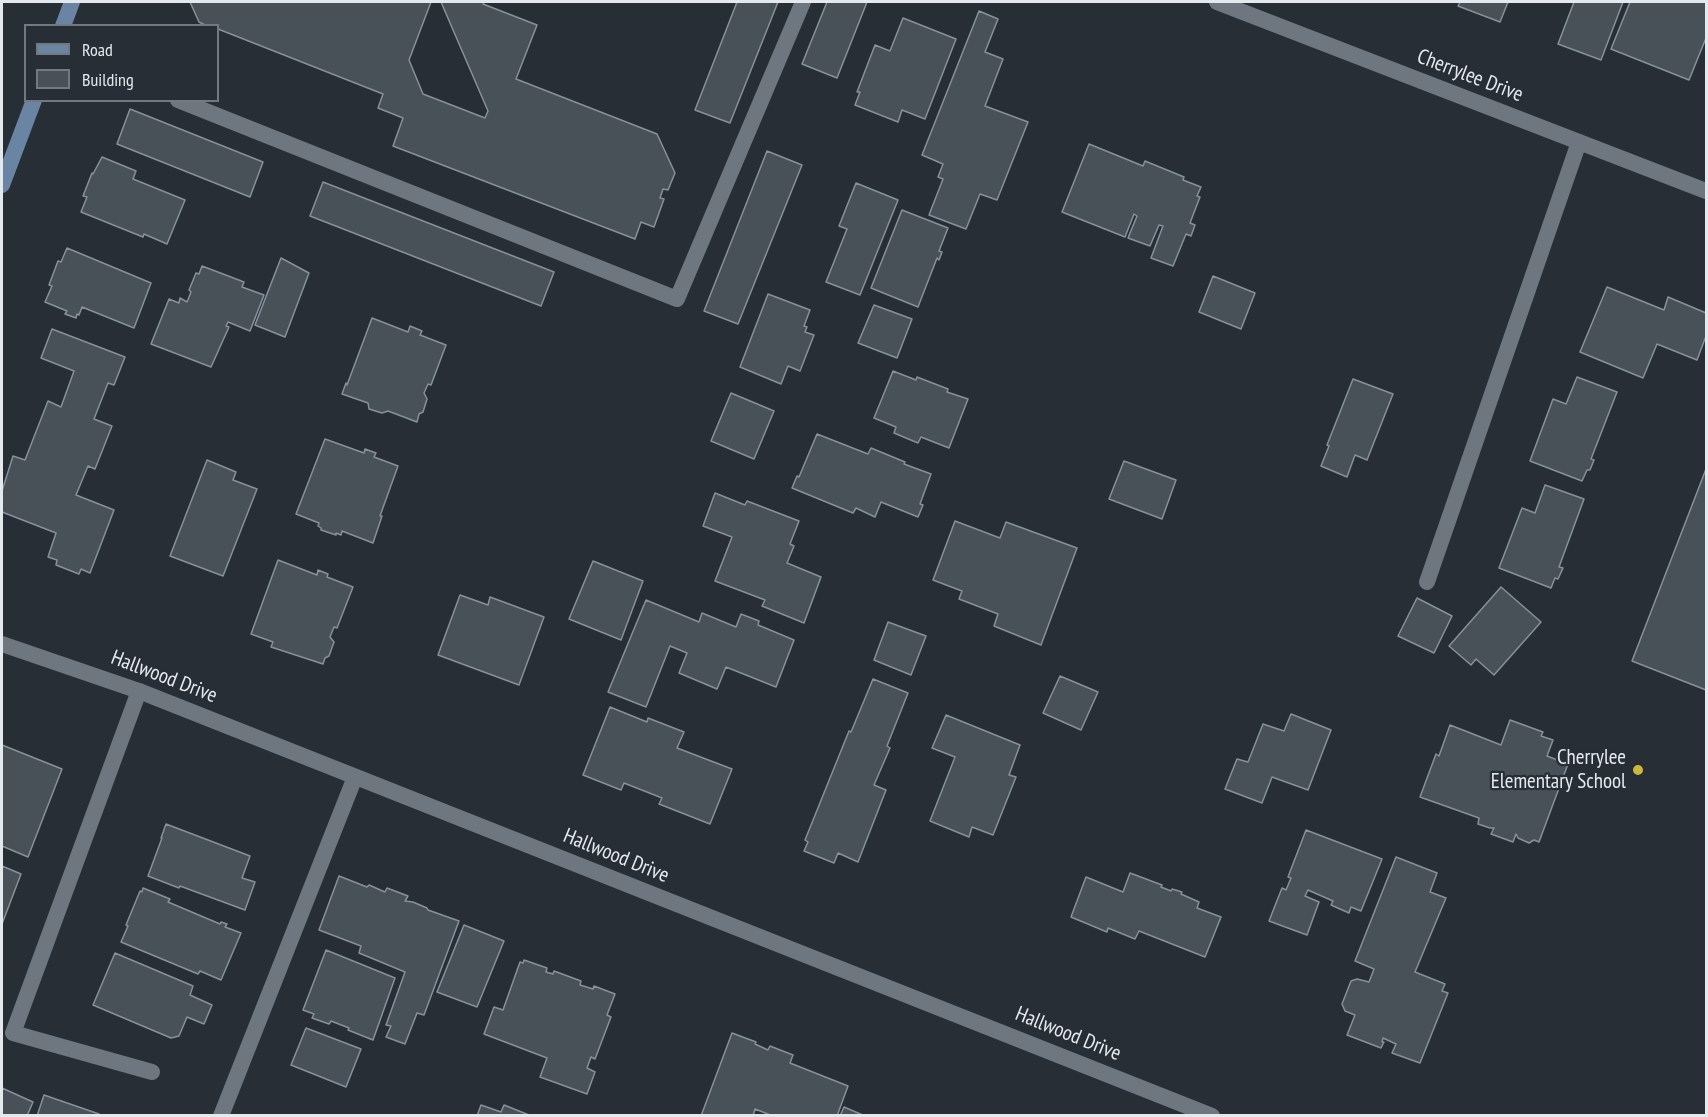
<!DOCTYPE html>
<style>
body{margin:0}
#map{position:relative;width:1708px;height:1117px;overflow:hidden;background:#272e36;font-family:"PT Sans Narrow",sans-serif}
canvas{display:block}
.frame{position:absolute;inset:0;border:3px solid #e4e9ee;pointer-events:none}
.legend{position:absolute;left:24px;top:24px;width:195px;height:78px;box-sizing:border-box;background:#272e36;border:2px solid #737980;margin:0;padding:8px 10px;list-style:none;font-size:18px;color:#e4e9ee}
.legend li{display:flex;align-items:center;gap:12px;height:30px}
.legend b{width:30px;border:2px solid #737980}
</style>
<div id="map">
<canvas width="1708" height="1117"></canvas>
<div class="frame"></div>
<ul class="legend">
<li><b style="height:8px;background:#6985a3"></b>Road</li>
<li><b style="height:16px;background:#485058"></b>Building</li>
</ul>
</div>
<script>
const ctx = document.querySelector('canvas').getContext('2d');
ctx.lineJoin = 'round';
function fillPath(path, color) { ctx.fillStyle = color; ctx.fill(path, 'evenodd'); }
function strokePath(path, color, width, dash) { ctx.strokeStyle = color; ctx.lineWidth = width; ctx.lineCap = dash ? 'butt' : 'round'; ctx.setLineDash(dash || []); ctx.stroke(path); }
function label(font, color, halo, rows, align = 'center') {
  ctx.font = font + ' "PT Sans Narrow",sans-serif'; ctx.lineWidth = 4.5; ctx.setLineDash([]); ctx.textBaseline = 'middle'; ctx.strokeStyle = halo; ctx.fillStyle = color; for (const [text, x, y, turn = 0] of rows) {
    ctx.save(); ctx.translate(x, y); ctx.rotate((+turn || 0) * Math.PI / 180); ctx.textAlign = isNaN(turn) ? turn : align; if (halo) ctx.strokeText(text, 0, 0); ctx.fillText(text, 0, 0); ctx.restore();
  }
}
const building = new Path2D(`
 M 190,2 L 431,2 L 409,60 L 423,94 L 485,118 L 488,111 L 441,2 L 439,2 L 484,2 L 483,4 L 537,25 L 516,79 L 657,134 L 675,173 L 668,190 L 663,189 L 660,198 L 664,199 L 654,227 L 641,222 L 635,239 L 393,146 L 403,118 L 378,108 L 383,94 L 218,29 L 218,26 L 207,26 L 199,22 Z
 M 737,2 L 778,2 L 730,123 L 695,110 Z
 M 827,2 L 867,2 L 837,78 L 802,64 Z
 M 1460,2 L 1508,2 L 1500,22 L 1458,6 Z
 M 1574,2 L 1623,2 L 1601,60 L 1558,44 Z
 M 1630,2 L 1706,2 L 1706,38 L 1689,80 L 1611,49 Z
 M 979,11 L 998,19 L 985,52 L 1003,59 L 985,106 L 1028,122 L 997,200 L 980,194 L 966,229 L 929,215 L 943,179 L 938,177 L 943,164 L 922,155 Z
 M 903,18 L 956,39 L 925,119 L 902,110 L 898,122 L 855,105 L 860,92 L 857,92 L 875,45 L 890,51 Z
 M 130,109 L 263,162 L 250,197 L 117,144 Z
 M 1089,144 L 1143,166 L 1145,161 L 1184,177 L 1183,180 L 1201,187 L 1197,196 L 1200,197 L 1190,223 L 1195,225 L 1191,236 L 1186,234 L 1173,266 L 1151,258 L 1163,226 L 1159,225 L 1150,246 L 1128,238 L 1137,216 L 1134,214 L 1125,237 L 1062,212 Z
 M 767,151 L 802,165 L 738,324 L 704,311 Z
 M 102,157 L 136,171 L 133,179 L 185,200 L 167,244 L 144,234 L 143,237 L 81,212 L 87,197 L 83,196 L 92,173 L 93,174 Z
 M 323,182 L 554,272 L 541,306 L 310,216 Z
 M 856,183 L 898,200 L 860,295 L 826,282 L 847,229 L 839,226 Z
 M 902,210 L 948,228 L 939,251 L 942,252 L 939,260 L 937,258 L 918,307 L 871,288 Z
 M 67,248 L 151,283 L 134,328 L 82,307 L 79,315 L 77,314 L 76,318 L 65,314 L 67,311 L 45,302 L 52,286 L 49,285 L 58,261 L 61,262 Z
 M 281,258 L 309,273 L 285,337 L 255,325 Z
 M 202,266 L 244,282 L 242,287 L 264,295 L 250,331 L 228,322 L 226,326 L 229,327 L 211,367 L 151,344 L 169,299 L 179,303 L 180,298 L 187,302 L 191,292 L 189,290 L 196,273 L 199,274 Z
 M 1213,276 L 1255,293 L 1241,329 L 1199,312 Z
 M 1607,287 L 1664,310 L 1668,297 L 1706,313 L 1706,336 L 1697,360 L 1657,344 L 1643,378 L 1580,352 Z
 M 768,294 L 810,310 L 804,326 L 807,327 L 805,332 L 814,335 L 800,371 L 788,366 L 781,384 L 740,367 Z
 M 874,305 L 912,319 L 897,358 L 858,343 Z
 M 372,318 L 408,332 L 410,326 L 422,331 L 420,335 L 446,345 L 431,385 L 428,384 L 424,393 L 427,399 L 423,412 L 419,414 L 417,422 L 388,411 L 382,413 L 369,409 L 368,403 L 342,394 L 346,383 L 347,385 Z
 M 52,329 L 125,357 L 114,385 L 108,383 L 94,419 L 112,426 L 95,469 L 88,466 L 76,495 L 114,510 L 90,573 L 81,569 L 79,574 L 56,565 L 57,560 L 48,557 L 56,533 L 2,512 L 2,491 L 13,456 L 25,460 L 48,401 L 61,407 L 74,371 L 41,358 Z
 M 893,371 L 916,380 L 917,377 L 948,389 L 947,392 L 968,399 L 949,448 L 921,437 L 918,443 L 894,433 L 896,427 L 874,418 Z
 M 1577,377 L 1617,392 L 1591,459 L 1594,460 L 1590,470 L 1587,470 L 1582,481 L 1530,461 L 1553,399 L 1566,404 Z
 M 1353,379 L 1393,394 L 1367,460 L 1355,455 L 1347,477 L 1321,466 L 1329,446 L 1327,445 Z
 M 731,393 L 774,411 L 754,459 L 711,441 Z
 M 817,434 L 868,454 L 871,448 L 905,462 L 904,464 L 931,474 L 920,504 L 923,505 L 918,517 L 881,502 L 875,517 L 856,508 L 853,513 L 792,488 L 797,476 L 799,477 Z
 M 325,439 L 364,453 L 365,449 L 376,453 L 374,457 L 398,466 L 380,516 L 382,516 L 373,543 L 342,531 L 341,535 L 336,533 L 336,535 L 321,530 L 321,528 L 318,526 L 319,523 L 296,514 Z
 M 207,460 L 236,472 L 233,480 L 257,489 L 223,576 L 170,556 Z
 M 1124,461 L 1176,480 L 1162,519 L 1109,499 Z
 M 1706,469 L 1706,690 L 1632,661 Z
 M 1545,485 L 1584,499 L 1559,567 L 1563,568 L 1558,579 L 1555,578 L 1551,588 L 1499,568 L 1522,508 L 1535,513 Z
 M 715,493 L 745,505 L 747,501 L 799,521 L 790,544 L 794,546 L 787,563 L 821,577 L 804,623 L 762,606 L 765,600 L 715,581 L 732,537 L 703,526 Z
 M 955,521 L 1000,538 L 1006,522 L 1077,548 L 1041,645 L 994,626 L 998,614 L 959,599 L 962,591 L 933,580 Z
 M 278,560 L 317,575 L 318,570 L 328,574 L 327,577 L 353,587 L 337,628 L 334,627 L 330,637 L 334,642 L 329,656 L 325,658 L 323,664 L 271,647 L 273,642 L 251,634 Z
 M 593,561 L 643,581 L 621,640 L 569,619 Z
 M 1501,587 L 1541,622 L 1494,675 L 1476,659 L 1471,665 L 1449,646 Z
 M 460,595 L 488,605 L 490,597 L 544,617 L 519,685 L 438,655 Z
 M 1417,598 L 1452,616 L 1434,653 L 1398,636 Z
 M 646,600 L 699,622 L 702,613 L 736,627 L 741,614 L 759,621 L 758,625 L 794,640 L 776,687 L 726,667 L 717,689 L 679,673 L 687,653 L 670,646 L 646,707 L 608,692 Z
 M 888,622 L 926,636 L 911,675 L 874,660 Z
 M 1060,676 L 1098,692 L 1081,730 L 1043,713 Z
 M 873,679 L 908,693 L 887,746 L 890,748 L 874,785 L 886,790 L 858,862 L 838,853 L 834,863 L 804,851 L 808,842 L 805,840 L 849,731 L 851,732 Z
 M 610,707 L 647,722 L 648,718 L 684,732 L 677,748 L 732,769 L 710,824 L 659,804 L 662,798 L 624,783 L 621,790 L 583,775 Z
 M 1291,714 L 1331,730 L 1308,790 L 1272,777 L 1262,803 L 1225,789 L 1237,759 L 1248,762 L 1263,724 L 1284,731 Z
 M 946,715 L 1020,745 L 1009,775 L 1016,777 L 993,835 L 972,827 L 969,837 L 930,821 L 955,757 L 932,748 Z
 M 1510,720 L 1543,732 L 1541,736 L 1553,740 L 1547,756 L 1568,764 L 1539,842 L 1534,840 L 1529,843 L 1518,838 L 1516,834 L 1513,842 L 1491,834 L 1494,828 L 1490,828 L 1478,824 L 1479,818 L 1420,797 L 1436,754 L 1439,756 L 1450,725 L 1501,745 Z
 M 2,745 L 62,769 L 28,857 L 2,846 Z
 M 166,824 L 250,856 L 242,878 L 255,882 L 245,910 L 180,886 L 179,888 L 148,876 L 162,838 L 161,838 Z
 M 1306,830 L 1382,859 L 1361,911 L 1351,907 L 1349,913 L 1331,905 L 1333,901 L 1308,890 L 1305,896 L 1319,902 L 1307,935 L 1269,921 L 1282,888 L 1286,890 L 1291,878 L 1288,877 Z
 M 1396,857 L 1437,873 L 1430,892 L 1446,898 L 1415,972 L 1445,984 L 1442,991 L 1448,993 L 1420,1063 L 1392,1053 L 1396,1044 L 1383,1038 L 1382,1042 L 1384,1042 L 1381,1048 L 1347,1035 L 1355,1015 L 1345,1011 L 1342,1004 L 1351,981 L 1357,979 L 1369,982 L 1374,969 L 1355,961 Z
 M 2,866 L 21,874 L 2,924 Z
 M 1130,873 L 1162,885 L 1161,887 L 1171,891 L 1172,889 L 1182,892 L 1181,894 L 1199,902 L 1197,908 L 1221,917 L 1205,957 L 1139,931 L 1135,939 L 1108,928 L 1107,932 L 1071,917 L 1086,877 L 1123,892 Z
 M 339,876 L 367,887 L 369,885 L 385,892 L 387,888 L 408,896 L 405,901 L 413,902 L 427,908 L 428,910 L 459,921 L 424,1015 L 417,1013 L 405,1044 L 386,1037 L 391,1026 L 386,1025 L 405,972 L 359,953 L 361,946 L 319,930 Z
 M 143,888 L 170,899 L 168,902 L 220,924 L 221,922 L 227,924 L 225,927 L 241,933 L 221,980 L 200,971 L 198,974 L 121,942 L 128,926 L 126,925 L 140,891 L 142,892 Z
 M 464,925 L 504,941 L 477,1007 L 437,992 Z
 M 326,950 L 395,978 L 373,1040 L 348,1030 L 349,1028 L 331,1021 L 329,1024 L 312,1018 L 314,1014 L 303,1010 Z
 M 115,953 L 193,986 L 190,995 L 212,1005 L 204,1024 L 187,1017 L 179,1036 L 171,1038 L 93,1005 Z
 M 524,960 L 547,968 L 546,972 L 553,974 L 554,971 L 581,981 L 580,985 L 593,989 L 594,986 L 615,994 L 607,1015 L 611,1017 L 595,1059 L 591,1057 L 587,1068 L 595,1072 L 587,1094 L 540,1077 L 547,1058 L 484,1034 L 494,1007 L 503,1010 L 520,962 L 523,963 Z
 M 306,1028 L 361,1049 L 346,1087 L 291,1065 Z
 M 732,1033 L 756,1042 L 755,1044 L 768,1050 L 770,1046 L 793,1055 L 790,1063 L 848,1086 L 837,1116 L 773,1116 L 755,1109 L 753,1116 L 701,1116 Z
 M 2,1088 L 33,1102 L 27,1116 L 2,1116 Z
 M 44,1095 L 99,1114 L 99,1116 L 37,1116 Z
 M 481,1105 L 501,1112 L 504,1105 L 529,1115 L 477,1116 Z
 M 844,1107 L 865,1116 L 840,1116 Z`);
fillPath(building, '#485058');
strokePath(building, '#88919a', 1.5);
strokePath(new Path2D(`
 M 178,100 L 677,299 L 803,2
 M 1427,582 L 1579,142
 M 139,691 L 13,1033 L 152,1072
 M 221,1116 L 355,777`), '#6e767f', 16);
strokePath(new Path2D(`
 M 1217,2 L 1706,191
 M 2,644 L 139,691 L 1212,1116`), '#6e767f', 16);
strokePath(new Path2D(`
 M 63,26 L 72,2
 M 2,185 L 34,100`), '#6985a3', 16);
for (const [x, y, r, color] of [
 [1638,770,6,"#ccb939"]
]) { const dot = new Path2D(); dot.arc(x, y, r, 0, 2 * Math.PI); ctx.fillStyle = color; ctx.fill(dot); strokePath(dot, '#272e36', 2); }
label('21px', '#e4e9ee', '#272e36', [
 ["Cherrylee Drive",1470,76,21],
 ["Hallwood Drive",164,677,21],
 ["Hallwood Drive",616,856,22],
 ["Hallwood Drive",1068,1034,22]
]);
label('21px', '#e4e9ee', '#272e36', [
 ["Cherrylee",1626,758],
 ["Elementary School",1626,782]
], 'right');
</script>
